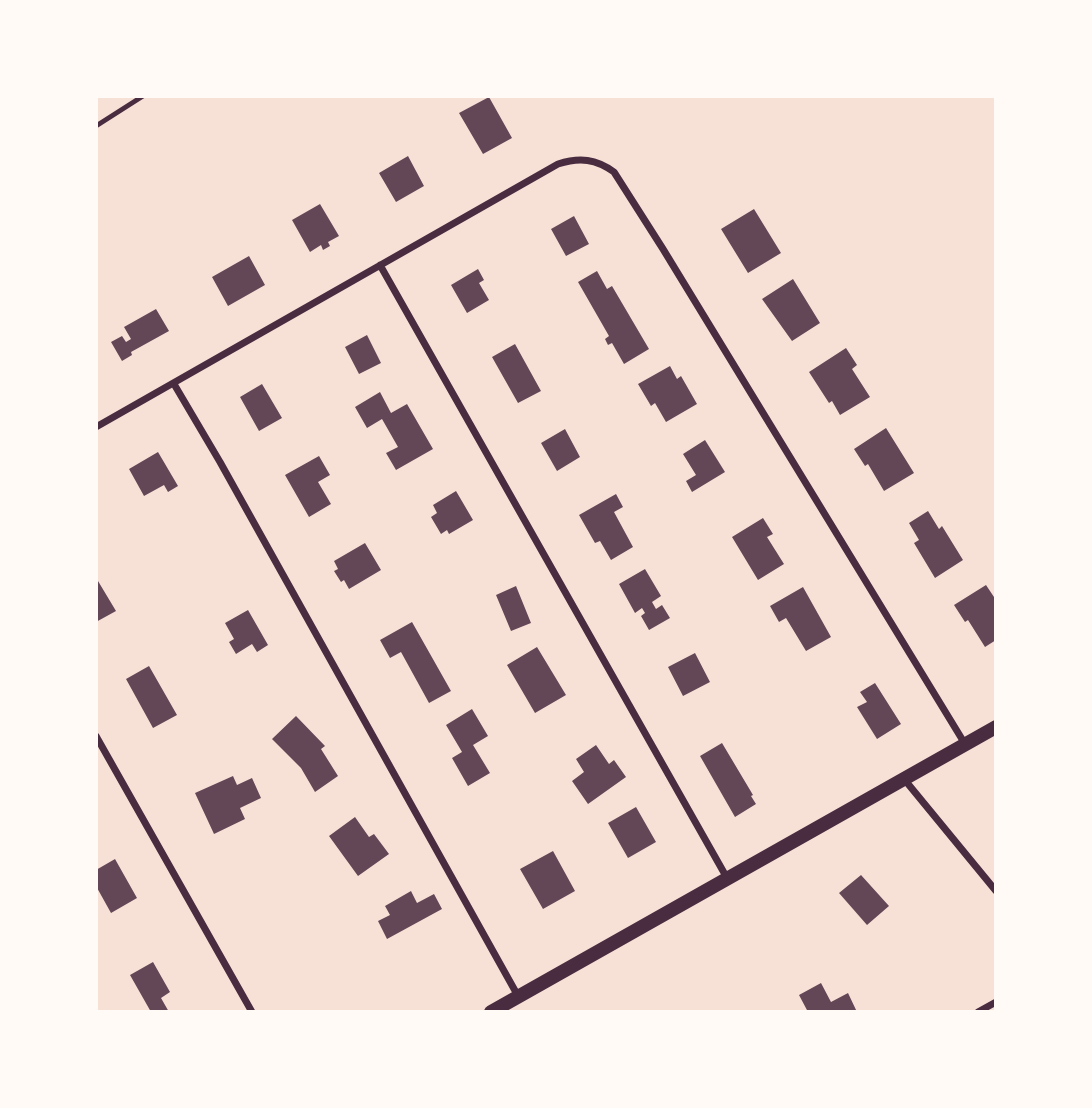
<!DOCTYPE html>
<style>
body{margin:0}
#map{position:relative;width:1092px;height:1108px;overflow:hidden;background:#f7e1d7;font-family:"IBM Plex Sans",sans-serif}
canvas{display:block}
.frame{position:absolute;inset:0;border:98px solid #fffaf5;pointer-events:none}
</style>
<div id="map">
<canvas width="1092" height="1108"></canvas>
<div class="frame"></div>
</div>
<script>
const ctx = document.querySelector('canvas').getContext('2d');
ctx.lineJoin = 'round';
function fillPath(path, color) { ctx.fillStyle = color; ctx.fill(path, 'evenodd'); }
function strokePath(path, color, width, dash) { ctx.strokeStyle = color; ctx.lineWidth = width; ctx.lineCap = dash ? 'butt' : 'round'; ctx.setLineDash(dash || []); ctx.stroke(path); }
fillPath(new Path2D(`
 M 489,97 L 512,138 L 483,154 L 459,113 Z
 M 408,156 L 424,186 L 396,202 L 379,173 Z
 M 320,204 L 339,236 L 328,242 L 330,246 L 323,250 L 321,245 L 310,252 L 292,220 Z
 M 754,209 L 781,253 L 748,273 L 721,229 Z
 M 574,216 L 589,244 L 566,256 L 551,229 Z
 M 249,256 L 265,285 L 228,306 L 212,277 Z
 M 478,269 L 484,280 L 479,283 L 489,300 L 467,313 L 451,285 Z
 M 597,271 L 607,289 L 612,286 L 649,349 L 624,364 L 612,343 L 608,345 L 605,339 L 609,336 L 578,282 Z
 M 793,279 L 820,323 L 792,341 L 762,299 Z
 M 156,309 L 169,331 L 131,352 L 132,355 L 122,361 L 111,342 L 122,336 L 126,342 L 131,339 L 124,327 Z
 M 367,335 L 381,363 L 359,374 L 345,347 Z
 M 515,344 L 541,391 L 518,403 L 492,357 Z
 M 846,348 L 857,365 L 852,369 L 870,397 L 840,415 L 832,401 L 829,403 L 809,372 Z
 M 670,366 L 677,379 L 681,376 L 697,404 L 666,422 L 655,403 L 651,406 L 638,384 Z
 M 262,384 L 282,418 L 259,431 L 240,397 Z
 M 380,392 L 391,413 L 407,404 L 433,449 L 396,470 L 386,453 L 398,447 L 382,419 L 367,428 L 355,407 Z
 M 886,428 L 914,473 L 884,491 L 868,464 L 865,466 L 854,449 Z
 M 565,429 L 580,457 L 557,471 L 541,443 Z
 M 705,440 L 725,472 L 692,492 L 686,481 L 696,475 L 683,454 Z
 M 158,452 L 178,486 L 168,492 L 164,485 L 144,496 L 129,469 Z
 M 319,456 L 330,475 L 318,482 L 331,504 L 309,517 L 285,475 Z
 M 456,491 L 473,520 L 449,534 L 447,530 L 441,534 L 431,517 L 437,513 L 433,505 Z
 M 616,494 L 623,507 L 614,512 L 633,547 L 611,560 L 600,541 L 595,543 L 579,515 Z
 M 928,511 L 939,529 L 942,526 L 963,560 L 935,578 L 914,543 L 919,540 L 909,523 Z
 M 763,518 L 773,534 L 767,537 L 784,564 L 758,580 L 732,537 Z
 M 365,543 L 381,570 L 349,589 L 344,580 L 341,582 L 334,571 L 338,569 L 334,561 Z
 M 645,569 L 661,596 L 652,602 L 656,609 L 662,605 L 670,618 L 649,630 L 641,616 L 645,613 L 642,608 L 635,613 L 619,584 Z
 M 98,581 L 116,611 L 96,622 L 96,583 Z
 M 986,585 L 996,600 L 996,640 L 985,647 L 968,620 L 965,622 L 954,605 Z
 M 516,586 L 531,623 L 511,631 L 496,595 Z
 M 803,587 L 831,637 L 806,651 L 786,618 L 779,622 L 770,606 Z
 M 248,610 L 268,645 L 257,652 L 252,644 L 236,654 L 229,642 L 234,639 L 225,623 Z
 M 412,622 L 451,691 L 429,703 L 401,652 L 390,658 L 380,640 Z
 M 537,647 L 566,695 L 535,713 L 507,665 Z
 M 695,653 L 710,682 L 683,696 L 668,667 Z
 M 149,666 L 177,715 L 153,728 L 126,679 Z
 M 875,683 L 901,724 L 877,739 L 857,707 L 867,702 L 860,692 Z
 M 472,709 L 488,736 L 473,745 L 490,773 L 468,786 L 452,758 L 462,752 L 446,725 Z
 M 296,716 L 325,746 L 321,749 L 338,776 L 315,792 L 301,768 L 272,739 Z
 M 722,743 L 753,795 L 751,796 L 756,804 L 735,817 L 700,756 Z
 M 596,745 L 609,764 L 614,760 L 626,777 L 588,804 L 572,781 L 584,772 L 576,759 Z
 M 233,776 L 237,785 L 252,778 L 261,798 L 240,808 L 245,819 L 214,834 L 195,793 Z
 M 636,807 L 656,842 L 628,858 L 608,823 Z
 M 355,817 L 369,837 L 374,834 L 389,854 L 358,876 L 329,836 Z
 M 553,851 L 575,891 L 543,909 L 520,869 Z
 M 115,859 L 137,898 L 111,913 L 96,886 L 96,870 Z
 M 861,875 L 889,906 L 867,925 L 839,893 Z
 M 411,891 L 417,903 L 434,894 L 442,909 L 387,939 L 378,921 L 390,915 L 385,906 Z
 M 153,962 L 170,992 L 161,998 L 169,1012 L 151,1012 L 130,975 Z
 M 821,983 L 831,1002 L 848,993 L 857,1012 L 808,1012 L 799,995 Z`), '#644757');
strokePath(new Path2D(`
 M 96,126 L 143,96`), '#4a2c40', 5);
strokePath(new Path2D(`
 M 380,265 L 727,878
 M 174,384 L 220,462 L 518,996
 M 96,427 L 558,164 C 580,157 596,159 614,172 L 663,249 L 965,744
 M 96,736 L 252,1012
 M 904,779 L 996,891
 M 978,1012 L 996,1002`), '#4a2c40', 7);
strokePath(new Path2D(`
 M 491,1012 L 996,727`), '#4a2c40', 14);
</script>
